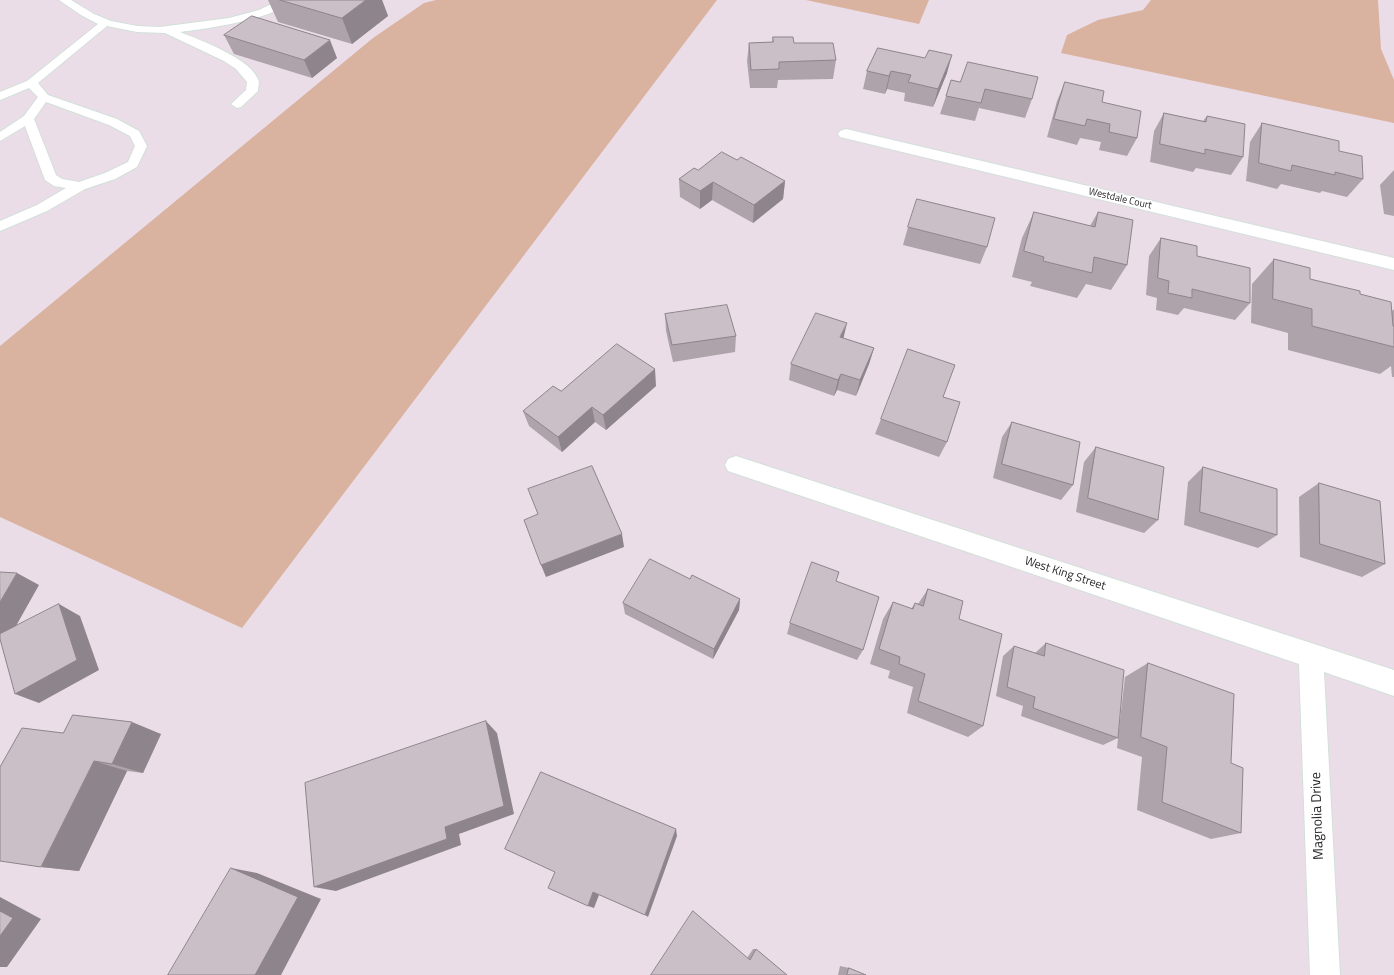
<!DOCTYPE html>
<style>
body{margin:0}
canvas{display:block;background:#eadde7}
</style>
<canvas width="1394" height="975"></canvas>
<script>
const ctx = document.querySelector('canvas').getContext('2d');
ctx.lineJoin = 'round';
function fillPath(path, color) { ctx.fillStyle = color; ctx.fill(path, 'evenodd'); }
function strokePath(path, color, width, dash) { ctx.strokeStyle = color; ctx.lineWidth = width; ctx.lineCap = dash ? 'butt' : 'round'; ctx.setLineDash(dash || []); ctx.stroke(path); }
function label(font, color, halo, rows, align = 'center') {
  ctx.font = font + ' "Titillium Web",sans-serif'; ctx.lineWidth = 3; ctx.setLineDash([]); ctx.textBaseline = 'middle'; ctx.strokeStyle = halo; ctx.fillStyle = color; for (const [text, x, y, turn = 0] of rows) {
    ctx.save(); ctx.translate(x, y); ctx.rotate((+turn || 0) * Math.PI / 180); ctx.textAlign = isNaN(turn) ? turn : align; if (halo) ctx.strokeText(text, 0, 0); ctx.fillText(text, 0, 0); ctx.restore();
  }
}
fillPath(new Path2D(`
 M 436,0 L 717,0 L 242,628 L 0,517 L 0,346 L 373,38 L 424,3 Z
 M 806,0 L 929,0 L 919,24 Z
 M 1151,0 L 1378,0 L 1381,49 L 1394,80 L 1394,123 L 1061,53 L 1067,35 L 1098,20 L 1143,10 Z`), '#dab2a0');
const lane = new Path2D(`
 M 59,0 L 71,0 L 94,14 L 111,21 L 137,26 L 160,27 L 229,18 L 259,10 L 280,0 L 292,0 C 277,19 205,29 180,32 C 200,40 253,59 259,82 C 259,84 258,88 258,91 L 241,107 L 237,108 L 231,104 L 246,90 L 247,82 L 236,69 L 224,61 L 165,33 L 137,32 L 107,26 L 38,83 L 48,95 L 117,119 L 139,131 L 147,146 L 137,167 L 115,179 L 85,189 L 47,211 L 0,231 L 0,221 L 37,205 L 66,188 L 54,186 L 45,180 L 25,126 L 0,141 L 0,132 L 24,116 L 38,97 L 29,88 L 0,100 L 0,92 L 27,81 L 98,24 L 81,15 ZM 46,102 L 109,125 L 130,136 L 135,146 L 128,162 L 105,173 L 79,182 L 62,179 L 56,175 L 34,119 Z`);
const street = new Path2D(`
 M 846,129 L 1394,258 L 1394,270 L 840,137 L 838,134 L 840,131 Z
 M 736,456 L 1394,670 L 1394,696 L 1324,672 L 1340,975 L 1310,975 L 1299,664 L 728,471 L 725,465 L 728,459 Z`);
strokePath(lane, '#d2e0d9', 2);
strokePath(street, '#d2e0d9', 2);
fillPath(lane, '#fff');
fillPath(street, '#fff');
fillPath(new Path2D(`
 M 268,0 L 382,0 L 388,16 L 352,44 L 278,22 Z
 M 224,35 L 337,58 L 312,78 L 234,54 Z
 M 773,37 L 794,43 L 836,60 L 833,79 L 778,80 L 777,88 L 750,88 L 747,61 L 749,43 L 772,42 Z
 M 878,48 L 947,73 L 933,107 L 904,101 L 905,93 L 887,89 L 885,94 L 863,89 L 867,71 Z
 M 951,80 L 1032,99 L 1025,118 L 979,108 L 975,121 L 940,114 L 946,96 Z
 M 1065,82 L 1102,102 L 1137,138 L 1127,156 L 1099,150 L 1101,142 L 1080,138 L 1077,145 L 1047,137 L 1057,101 Z
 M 1164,113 L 1203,121 L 1207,116 L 1243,157 L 1231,175 L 1196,168 L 1193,172 L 1150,162 L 1154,131 Z
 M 1262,123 L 1339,151 L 1363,179 L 1347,197 L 1322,191 L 1320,193 L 1281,184 L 1277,189 L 1246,181 L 1250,142 Z
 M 698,170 L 785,181 L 783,199 L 753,223 L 712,200 L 700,209 L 680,197 L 679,179 Z
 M 1394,170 L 1394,216 L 1384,214 L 1380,185 Z
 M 1034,212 L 1090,226 L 1098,212 L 1127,265 L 1111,290 L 1086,284 L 1077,298 L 1030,286 L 1032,282 L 1012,277 L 1022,238 Z
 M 908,227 L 987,247 L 980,264 L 903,245 Z
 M 1161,238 L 1197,256 L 1250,303 L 1235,320 L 1184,308 L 1178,315 L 1156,310 L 1157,298 L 1146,295 L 1149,256 Z
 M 1274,259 L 1310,279 L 1360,294 L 1392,311 L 1394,309 L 1394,377 L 1392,377 L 1391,366 L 1380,374 L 1288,350 L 1288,333 L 1251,323 L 1252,284 Z
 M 665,314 L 736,336 L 735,352 L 673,362 L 666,331 Z
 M 843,338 L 874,348 L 869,364 L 856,396 L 837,390 L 834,396 L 789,380 L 791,364 Z
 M 656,386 L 606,430 L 595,422 L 562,452 L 529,426 L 523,411 L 561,391 Z
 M 881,419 L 947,442 L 939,457 L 875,434 Z
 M 1012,422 L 1073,485 L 1061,500 L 993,478 L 1002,437 Z
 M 1096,447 L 1158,520 L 1144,533 L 1076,512 L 1084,462 Z
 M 1203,467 L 1277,535 L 1258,548 L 1184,525 L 1188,482 Z
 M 1319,483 L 1385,564 L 1362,577 L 1300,557 L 1299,497 Z
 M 928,589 L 959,619 L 983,726 L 968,737 L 907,713 L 913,687 L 888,678 L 890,671 L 870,664 L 883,619 L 893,602 L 911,609 L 915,603 L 918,604 Z
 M 740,599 L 739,610 L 713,659 L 625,614 L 623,603 Z
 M 790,623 L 863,650 L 857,660 L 787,634 Z
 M 1046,643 L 1118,738 L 1125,677 L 1148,663 L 1231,763 L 1241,833 L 1211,839 L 1137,810 L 1142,757 L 1117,748 L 1118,738 L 1103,745 L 1021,716 L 1023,706 L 996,696 L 1003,656 L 1014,646 L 1035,653 Z
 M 63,733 L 161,734 L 143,773 L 127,771 L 79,871 L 41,867 Z
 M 753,949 L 756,949 L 787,975 L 651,975 L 747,958 Z
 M 840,966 L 849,968 L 866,975 L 838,975 Z`), '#aea3ab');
fillPath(new Path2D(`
 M 366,0 L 382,0 L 388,16 L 352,44 L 342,18 Z
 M 330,40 L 337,58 L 312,78 L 304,60 Z
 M 952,55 L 947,73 L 933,107 L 938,89 Z
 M 891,71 L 887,89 L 885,94 L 889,76 Z
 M 785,181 L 783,199 L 753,223 L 754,205 Z
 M 713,182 L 712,200 L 700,209 L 700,191 Z
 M 847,323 L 843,340 L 840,337 Z
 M 874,348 L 869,364 L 856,396 L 860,380 Z
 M 655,369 L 656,386 L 606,430 L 603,415 Z
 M 841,374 L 837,390 L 834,396 L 838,380 Z
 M 592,407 L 595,422 L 562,452 L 558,437 Z
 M 622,534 L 624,547 L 546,577 L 541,565 Z
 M 17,573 L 39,585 L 7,642 L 0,639 L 0,602 Z
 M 740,599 L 739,610 L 713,659 L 714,649 Z
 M 59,604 L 80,616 L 99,670 L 39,703 L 15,694 Z
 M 486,721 L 497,733 L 514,814 L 459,834 L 461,845 L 336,891 L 314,887 Z
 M 132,722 L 161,734 L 143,773 L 112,764 Z
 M 94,761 L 127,771 L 79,871 L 41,867 Z
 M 676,829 L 677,836 L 648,917 L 645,915 Z
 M 231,868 L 257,873 L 321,899 L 281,975 L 255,975 Z
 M 593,892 L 599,895 L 594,908 L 588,906 Z
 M 0,897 L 41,919 L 7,967 L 0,967 Z`), '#8d858b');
const building = new Path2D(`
 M 280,0 L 366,0 L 342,18 Z
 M 252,16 L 330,40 L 304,60 L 224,35 Z
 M 773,37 L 793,37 L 794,43 L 833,43 L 836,60 L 779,62 L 779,69 L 751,70 L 749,43 L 773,42 Z
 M 878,48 L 925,58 L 929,50 L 952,55 L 938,89 L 908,82 L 911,75 L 891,71 L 889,76 L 867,71 Z
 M 968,62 L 1038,77 L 1032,99 L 985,89 L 981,103 L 946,96 L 951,80 L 960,82 Z
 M 1065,82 L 1104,91 L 1102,102 L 1141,111 L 1137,138 L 1109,132 L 1110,124 L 1087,119 L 1085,126 L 1054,119 Z
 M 1164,113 L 1206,122 L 1207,116 L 1245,124 L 1243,157 L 1205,149 L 1205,154 L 1160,144 Z
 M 1262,123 L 1339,141 L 1339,151 L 1362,156 L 1363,179 L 1335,172 L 1335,175 L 1292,165 L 1291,171 L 1259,163 Z
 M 722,152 L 737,160 L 741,157 L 785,181 L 754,205 L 713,182 L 700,191 L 679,179 L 694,168 L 698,170 Z
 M 917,199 L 995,218 L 987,247 L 908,227 Z
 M 1034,212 L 1095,227 L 1098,212 L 1133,220 L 1127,265 L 1094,257 L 1092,273 L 1043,261 L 1044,257 L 1024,251 Z
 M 1161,238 L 1197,246 L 1197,256 L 1250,268 L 1250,303 L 1192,289 L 1192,298 L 1168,293 L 1169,281 L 1158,278 Z
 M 1274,259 L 1310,268 L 1310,279 L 1360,291 L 1360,294 L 1391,302 L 1393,326 L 1394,326 L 1394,347 L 1312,326 L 1312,309 L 1273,299 Z
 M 727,305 L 736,336 L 672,345 L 665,314 Z
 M 816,313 L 847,323 L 840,337 L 874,348 L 860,380 L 841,374 L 838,380 L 791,364 Z
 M 617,344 L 655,369 L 603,415 L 592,407 L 558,437 L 523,411 L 553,386 L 561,391 Z
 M 908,349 L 955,365 L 943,397 L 960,402 L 947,442 L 881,419 Z
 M 1012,422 L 1080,442 L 1073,485 L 1002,464 Z
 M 1096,447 L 1164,467 L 1158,520 L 1088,498 Z
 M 592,466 L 622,534 L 541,565 L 524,520 L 538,514 L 528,489 Z
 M 1203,467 L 1277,489 L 1277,535 L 1200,512 Z
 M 1319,483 L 1380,501 L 1385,564 L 1320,544 Z
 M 650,559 L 690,579 L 692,575 L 740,599 L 714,649 L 623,603 Z
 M 812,562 L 839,572 L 836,581 L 879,597 L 863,650 L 790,623 Z
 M 0,572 L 17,573 L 0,602 Z
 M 928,589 L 963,601 L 959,619 L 1002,634 L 983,726 L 918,701 L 925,674 L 899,664 L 900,657 L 879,649 L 893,602 L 913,609 L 915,603 L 923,606 Z
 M 59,604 L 77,660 L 15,694 L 0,639 L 0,634 Z
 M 1046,643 L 1124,670 L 1118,738 L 1033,708 L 1035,697 L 1007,687 L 1014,646 L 1044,656 Z
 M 1148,663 L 1234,694 L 1231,763 L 1243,768 L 1241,833 L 1162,802 L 1167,747 L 1141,737 Z
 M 73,715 L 132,722 L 112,764 L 94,761 L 41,867 L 0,861 L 0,767 L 22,728 L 63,733 Z
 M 486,721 L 504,806 L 445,827 L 447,839 L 314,887 L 305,783 Z
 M 541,772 L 676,829 L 645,915 L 593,892 L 588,906 L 548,888 L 555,872 L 505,849 Z
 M 231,868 L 298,897 L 255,975 L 168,975 Z
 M 0,911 L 13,918 L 0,936 Z
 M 693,911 L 750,960 L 756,949 L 787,975 L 651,975 Z
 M 849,968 L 866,975 L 847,975 Z`);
fillPath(building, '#cabec7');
strokePath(building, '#8d858b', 1);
label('10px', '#292929', '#fff', [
 ["Westdale Court",1120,199,13]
]);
label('12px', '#292929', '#fff', [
 ["West King Street",1065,574,18]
]);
label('14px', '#292929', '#fff', [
 ["Magnolia Drive",1318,816,-92]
]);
</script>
